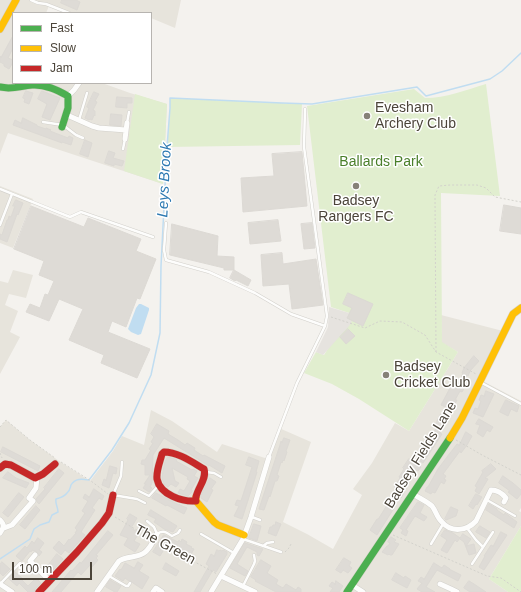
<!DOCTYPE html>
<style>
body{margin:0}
#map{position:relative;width:521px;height:592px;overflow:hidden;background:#f4f2ee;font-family:Arial,sans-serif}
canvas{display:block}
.legend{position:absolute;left:12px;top:12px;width:140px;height:72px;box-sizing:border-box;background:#fff;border:1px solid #b7b4b0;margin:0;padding:5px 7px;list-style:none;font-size:12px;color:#4b4439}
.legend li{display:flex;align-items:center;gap:8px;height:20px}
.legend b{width:20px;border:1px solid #b7b4b0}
.scale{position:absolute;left:12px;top:562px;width:80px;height:18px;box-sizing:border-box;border:2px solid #4b4439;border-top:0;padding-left:5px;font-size:12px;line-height:14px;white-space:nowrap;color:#4b4439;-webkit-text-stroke:3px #fff;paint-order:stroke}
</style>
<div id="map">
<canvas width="521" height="592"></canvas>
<ul class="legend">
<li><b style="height:5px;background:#4caf50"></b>Fast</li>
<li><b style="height:5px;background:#ffc107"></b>Slow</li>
<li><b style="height:5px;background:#c62828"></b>Jam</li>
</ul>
<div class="scale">100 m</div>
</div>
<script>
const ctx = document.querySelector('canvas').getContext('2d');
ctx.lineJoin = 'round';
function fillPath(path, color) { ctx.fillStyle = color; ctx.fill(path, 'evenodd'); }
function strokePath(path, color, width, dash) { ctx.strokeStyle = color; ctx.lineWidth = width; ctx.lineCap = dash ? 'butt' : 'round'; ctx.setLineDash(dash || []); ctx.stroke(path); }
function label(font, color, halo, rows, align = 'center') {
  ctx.font = font + ' Arial,sans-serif'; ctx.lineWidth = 3; ctx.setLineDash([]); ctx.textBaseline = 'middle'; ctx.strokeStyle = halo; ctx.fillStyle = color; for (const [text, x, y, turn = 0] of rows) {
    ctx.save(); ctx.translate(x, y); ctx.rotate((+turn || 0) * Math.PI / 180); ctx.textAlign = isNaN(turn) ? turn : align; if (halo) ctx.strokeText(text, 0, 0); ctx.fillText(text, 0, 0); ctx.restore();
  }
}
fillPath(new Path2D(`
 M 0,0 L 181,0 L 175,28 L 151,18 L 151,13 L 66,13 L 49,6 L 46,13 L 13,13 L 13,83 L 102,83 L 130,93 L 167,104 L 163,184 L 8,133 L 0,154 Z
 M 0,186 L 33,199 L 13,248 L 0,243 Z
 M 13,270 L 33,275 L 26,298 L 9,294 L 5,305 L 18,311 L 10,332 L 20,337 L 0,374 L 0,281 L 8,283 Z
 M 441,315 L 503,331 L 479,379 L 521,401 L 521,508 L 519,511 L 521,512 L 521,526 L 489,579 L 508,592 L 0,592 L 0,427 L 6,420 L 30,440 L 59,461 L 90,481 L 113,451 L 122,436 L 144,445 L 151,410 L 172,421 L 217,452 L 222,444 L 268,459 L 279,428 L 311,442 L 283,522 L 307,534 L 333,549 L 362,495 L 353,489 L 372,463 L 395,423 L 409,431 L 458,352 L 442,343 Z`), '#e7e4dc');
fillPath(new Path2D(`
 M 486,84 L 500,196 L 441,193 L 442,342 L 458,352 L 409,431 L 359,399 L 332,384 L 304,373 L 316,352 L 324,355 L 347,318 L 349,313 L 331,307 L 307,106 L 414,89 L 425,98 C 446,98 466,90 486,84 Z
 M 135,94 L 167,104 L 163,184 L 124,171 Z
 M 170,98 L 302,104 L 300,145 L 167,147 L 170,108 Z
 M 521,526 L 521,592 L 508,592 L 489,579 Z`), '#e1eecf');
fillPath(new Path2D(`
 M 329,307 L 349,313 L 347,318 L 352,321 L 349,326 L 323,355 L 316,352 L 328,327 Z`), '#e6e3df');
fillPath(new Path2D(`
 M 139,304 L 141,304 L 149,308 L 149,310 L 141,334 L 138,335 L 131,332 L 128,329 L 136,308 Z`), '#c0ddf1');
strokePath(new Path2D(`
 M 0,559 L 30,539 L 34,529 L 40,525 L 49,522 L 52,515 L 58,512 C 58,507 55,504 56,499 C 60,498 64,497 67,493 C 70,491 70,488 71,485 C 75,478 82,479 89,480 L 112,450 L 129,423 L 151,375 L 160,333 L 161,266 L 167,147 L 170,108 L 170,98 L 282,103 L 312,104 L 417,87 L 426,96 L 490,79 L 502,71 L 521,53`), '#c0ddf1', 1.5);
const building = new Path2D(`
 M 62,0 L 76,0 L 80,2 L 77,10 L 61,3 Z
 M 13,36 L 13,48 L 8,58 L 13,60 L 13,62 L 9,69 L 4,66 L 4,64 L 0,62 L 0,56 L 1,57 Z
 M 26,91 L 33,93 L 29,104 L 24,102 L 25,99 L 23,98 Z
 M 42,91 L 60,98 L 50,120 L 42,117 L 47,104 L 38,99 Z
 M 94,92 L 99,94 L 95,101 L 97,102 L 93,110 L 95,111 L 95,116 L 94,115 L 92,120 L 90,119 L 89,120 L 85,118 L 89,108 L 87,107 Z
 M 117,97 L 132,98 L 132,103 L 127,103 L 127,108 L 116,107 Z
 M 111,114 L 122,115 L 121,126 L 110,125 Z
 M 23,118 L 37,125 L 37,126 L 46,129 L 46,128 L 51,130 L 50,131 L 68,138 L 69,136 L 73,138 L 71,145 L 62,142 L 62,143 L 13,125 L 15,120 L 21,123 Z
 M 85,140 L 92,143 L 88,157 L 80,154 Z
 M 109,151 L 115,153 L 113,158 L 124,161 L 122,166 L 114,164 L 114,166 L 105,163 Z
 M 302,152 L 307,206 L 243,212 L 241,178 L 274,176 L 272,154 Z
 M 16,200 L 23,203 L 18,215 L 17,214 L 7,242 L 0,239 L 0,234 L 2,235 L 7,220 L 8,220 L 9,216 L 11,217 L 15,206 L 13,206 Z
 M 504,205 L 521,208 L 521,234 L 500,231 Z
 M 31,206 L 84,227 L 88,218 L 141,239 L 136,251 L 156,259 L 140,299 L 137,298 L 126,327 L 112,321 L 108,332 L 150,349 L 137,378 L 101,363 L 104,355 L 69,340 L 83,309 L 59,299 L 49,321 L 26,312 L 30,304 L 40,308 L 45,294 L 48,295 L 54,281 L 39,275 L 44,261 L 14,249 Z
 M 278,220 L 281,241 L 250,244 L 248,223 Z
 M 312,223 L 315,248 L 304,249 L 301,224 Z
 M 172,224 L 218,236 L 217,256 L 234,257 L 234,270 L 224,270 L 224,268 L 170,255 Z
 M 282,253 L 283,264 L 316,259 L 323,305 L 292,309 L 289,284 L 263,286 L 261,255 Z
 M 234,270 L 251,280 L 248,286 L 236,280 L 235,281 L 230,278 Z
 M 348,293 L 373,304 L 363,326 L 347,318 L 352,308 L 343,304 Z
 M 348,329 L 355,336 L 346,344 L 340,337 Z
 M 474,356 L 479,361 L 470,371 L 468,376 L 467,375 L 462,386 L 465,387 L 462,392 L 460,391 L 455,400 L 457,400 L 452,410 L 441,405 L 451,386 L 454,388 L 456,383 L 458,384 L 463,373 L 462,373 L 464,368 Z
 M 486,391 L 494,394 L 483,417 L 473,413 L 475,408 L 478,409 L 481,401 L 479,400 L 481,395 L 484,396 Z
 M 506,400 L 519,406 L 517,412 L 511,409 L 508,416 L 500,412 Z
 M 441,414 L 448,418 L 440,433 L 442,434 L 423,463 L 420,461 L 422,458 L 419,456 L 423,452 L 433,438 L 431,437 L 438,425 L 436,424 Z
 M 479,419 L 493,427 L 490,432 L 487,430 L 483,437 L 477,433 L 480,425 L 476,424 Z
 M 157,424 L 169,431 L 168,434 L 178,440 L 185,445 L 187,443 L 195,448 L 194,450 L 203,456 L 204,455 L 225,466 L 222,473 L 209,465 L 209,466 L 164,438 L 153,455 L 152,483 L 150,487 L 152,488 L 149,492 L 143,488 L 146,484 L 144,484 L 150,475 L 145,475 L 145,465 L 141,464 L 142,460 L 145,460 L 151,450 L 149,449 L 153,443 L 151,442 L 154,437 L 151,434 Z
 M 466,432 L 472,436 L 467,445 L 461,453 L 460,451 L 443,474 L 446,476 L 444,479 L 446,480 L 444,484 L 441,482 L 435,493 L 432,492 L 431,494 L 425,491 L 427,487 L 428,487 L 438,469 L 447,457 L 457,444 L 459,445 Z
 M 284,438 L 290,440 L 286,451 L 287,452 L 284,461 L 283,460 L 282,463 L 281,462 L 277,475 L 279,476 L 277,481 L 275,481 L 270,497 L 269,496 L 264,510 L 259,509 L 280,445 L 281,441 L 282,442 Z
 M 3,447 L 40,466 L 38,471 L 1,452 Z
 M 168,457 L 175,459 L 177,460 L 176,461 L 192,470 L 193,469 L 197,471 L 194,476 L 198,478 L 191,490 L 192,490 L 192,492 L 188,496 L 178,493 L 180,489 L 184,491 L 190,481 L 187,479 L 188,477 L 172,468 L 175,481 L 179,483 L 176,487 L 171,484 L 168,487 L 164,484 L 162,478 L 163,471 L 165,462 Z
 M 249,457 L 259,461 L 256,472 L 257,472 L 242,519 L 234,516 L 239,506 L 235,505 L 237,500 L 241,501 L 252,467 L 246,465 Z
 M 409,459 L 421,467 L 418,471 L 417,470 L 409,481 L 403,489 L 405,491 L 401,498 L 394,494 L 397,489 L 394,487 L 400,478 L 399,477 L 404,469 L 403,468 Z
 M 491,464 L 496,469 L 485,478 L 488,479 L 479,494 L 475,491 L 477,487 L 475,486 L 483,472 L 482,471 Z
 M 110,466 L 117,468 L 116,474 L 113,473 L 109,488 L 102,485 L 104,479 L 106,480 Z
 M 59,469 L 64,473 L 39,504 L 37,502 L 36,499 L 45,489 L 44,488 Z
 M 8,472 L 16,478 L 29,483 L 26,488 L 3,478 Z
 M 503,476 L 513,483 L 521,490 L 521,494 L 517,499 L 508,492 L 510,491 L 499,483 Z
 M 210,478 L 216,482 L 211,489 L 213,490 L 207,502 L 201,498 L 201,496 Z
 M 94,489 L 104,496 L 102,500 L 99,498 L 92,508 L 95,510 L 81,532 L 85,535 L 69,553 L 65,550 L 61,555 L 53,548 L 59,541 L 64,546 L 69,539 L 70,540 L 76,533 L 75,533 L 77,530 L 75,528 L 85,513 L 82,511 L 88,501 L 83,498 L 85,494 L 89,497 Z
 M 19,493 L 24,497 L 8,517 L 3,513 Z
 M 156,493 L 179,505 L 179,504 L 180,505 L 187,508 L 184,514 L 167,505 L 166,506 L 152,498 Z
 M 476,494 L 482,497 L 477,505 L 476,504 L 473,509 L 469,506 Z
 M 390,501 L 396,505 L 377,535 L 370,530 L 377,519 L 378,519 Z
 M 418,502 L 424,505 L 420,513 L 427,517 L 424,521 L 415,516 L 406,530 L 408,531 L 406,536 L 401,533 L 403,530 L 400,528 Z
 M 489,504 L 497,509 L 497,510 L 504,515 L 505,513 L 517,522 L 514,528 L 486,510 Z
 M 36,506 L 40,510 L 25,529 L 20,525 Z
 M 451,507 L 458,510 L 456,516 L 446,520 L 445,519 Z
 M 151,510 L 177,526 L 173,532 L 164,529 L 154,522 L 156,519 L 148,515 Z
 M 130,514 L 137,518 L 131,528 L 139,533 L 134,541 L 140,544 L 135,552 L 124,545 L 128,538 L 120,535 L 128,520 L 127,519 Z
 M 276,522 L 281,524 L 276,536 L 268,533 L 270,527 L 272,527 L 273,525 L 275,525 Z
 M 254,524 L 261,526 L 257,541 L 249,538 Z
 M 480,526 L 490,532 L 486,538 L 476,532 Z
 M 445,530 L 453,533 L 460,538 L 457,542 L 455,540 L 447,553 L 441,550 L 447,540 L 441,536 Z
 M 108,531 L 113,535 L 96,555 L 98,556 L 96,558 L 98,560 L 92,567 L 90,565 L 81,575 L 78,572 L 61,592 L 52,592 L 71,570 L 72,571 L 80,562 L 81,563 Z
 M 501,532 L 507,535 L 484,570 L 479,567 L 485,556 L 484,556 L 491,545 L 493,546 Z
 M 463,534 L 471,539 L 466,546 L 474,544 L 476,553 L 469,555 L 464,542 L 460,539 Z
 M 164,535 L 178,542 L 179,540 L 181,542 L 182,539 L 187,542 L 186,544 L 192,547 L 191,548 L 194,549 L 190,556 L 186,554 L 187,553 L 170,543 L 168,546 L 166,546 L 160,556 L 153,552 Z
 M 391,537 L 396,540 L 394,542 L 399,544 L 392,555 L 390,555 L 389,554 L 388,555 L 382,552 L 387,546 L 388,546 L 390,543 L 388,542 Z
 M 38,538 L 44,543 L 39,550 L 42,552 L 39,556 L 37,552 L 32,550 L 31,552 L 30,551 L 22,561 L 16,556 L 25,546 L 27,548 L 32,541 L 34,543 Z
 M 245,543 L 263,549 L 259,556 L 257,555 L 257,552 L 247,547 L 237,564 L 248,571 L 245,576 L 230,568 Z
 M 217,550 L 219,551 L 220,550 L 222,551 L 223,550 L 227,552 L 227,554 L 216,572 L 213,570 L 200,592 L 194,592 L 209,566 L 206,564 L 211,554 L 214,556 Z
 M 57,554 L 63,559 L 53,570 L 48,566 Z
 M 344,558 L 351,562 L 349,566 L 352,568 L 348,573 L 343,570 L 341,573 L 336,570 Z
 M 261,560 L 271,566 L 267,573 L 278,580 L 276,584 L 283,588 L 286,584 L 296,590 L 298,587 L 301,589 L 301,592 L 276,592 L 255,581 L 256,580 L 251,577 Z
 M 2,562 L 10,569 L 3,576 L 0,573 L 0,565 Z
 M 138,562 L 143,565 L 139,571 L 149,577 L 142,589 L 133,583 L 131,581 L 129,581 L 125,578 L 123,581 L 115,576 L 120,569 L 121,570 L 125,563 L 134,568 Z
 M 166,563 L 179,571 L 176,576 L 163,569 Z
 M 434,563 L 442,568 L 444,565 L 450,569 L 449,569 L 461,575 L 458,581 L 437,570 L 426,587 L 435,592 L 422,592 L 417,589 L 422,583 L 418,581 L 421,577 L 424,579 Z
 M 15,572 L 22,578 L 21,579 L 28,586 L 36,578 L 41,583 L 35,589 L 34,592 L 28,592 L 19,583 L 17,586 L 9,579 Z
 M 396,573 L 404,578 L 405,576 L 411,580 L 407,588 L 392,580 Z
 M 110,580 L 121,586 L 117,592 L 115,592 L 106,587 Z
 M 336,581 L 343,586 L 339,592 L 330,592 L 333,588 L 329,586 L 332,582 L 335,584 Z
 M 469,581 L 474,584 L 486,592 L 470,592 L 464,588 Z`);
fillPath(building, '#dedbd6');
strokePath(building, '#dcd9d4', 1);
const lane = new Path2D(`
 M 31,0 L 38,3 L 46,4 L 69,13
 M 79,120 L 87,93
 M 43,122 L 63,125 L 76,135 L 83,138
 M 127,123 L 129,112
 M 123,149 L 125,139
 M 0,189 L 70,217 L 81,212 L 153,237
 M 166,223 L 164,250 L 166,260 L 209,272 L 255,293 L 291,314 L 325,326
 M 0,225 L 12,194
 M 480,382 L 521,404
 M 269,457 L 297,383 L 325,326 L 327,316 L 304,147 L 305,109
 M 122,462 L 121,476 L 113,495 L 137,499 L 145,503
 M 206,472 L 214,473 L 221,477
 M 139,491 L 149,496 L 158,486
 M 487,500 L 515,516
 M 252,517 L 260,520
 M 147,521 L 154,527 L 157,534 C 163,529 167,533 172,536 L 178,533 L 180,530
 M 467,528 L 476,540 L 483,547
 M 201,534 L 234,553
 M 243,539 L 281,552
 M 431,544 L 443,524
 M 263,546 L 267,543 L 273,542
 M 472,564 L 493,532
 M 109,576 L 126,586 L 128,586 L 130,583
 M 0,584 L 20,563
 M 243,586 L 254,564 L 255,561 L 254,555`);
const street = new Path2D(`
 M 68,96 L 74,90 L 79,83
 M 67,115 L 92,126 L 99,128 L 126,130
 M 125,139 L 127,123
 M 413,494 C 419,498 426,501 432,506 C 436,511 437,518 442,522 C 451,533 467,531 476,521 L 491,490 C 497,490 502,493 506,498 L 504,502
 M 0,520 C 5,525 4,527 0,533
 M 4,528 L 12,525 L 33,501 L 29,498 L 36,488 L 37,477
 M 35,555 L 30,561 L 50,581
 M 221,576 L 255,592
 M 0,584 L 12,592
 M 440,584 L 451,589 L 457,592
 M 352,585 L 363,592
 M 97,592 L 119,561 C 127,556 137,558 144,553 C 150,549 154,540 157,534
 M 153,592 L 156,588 L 162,592
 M 211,592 L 243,539 L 251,517 L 269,457`);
const fast = new Path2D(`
 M 0,87 C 12,90 20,86 32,85 C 45,84 57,90 68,96 L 68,108 L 62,127
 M 347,592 L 450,438`);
const slow = new Path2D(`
 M 0,29 L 16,0
 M 450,438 L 462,418 L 513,314 L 521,308
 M 196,497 L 196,501 L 214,522 L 218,525 L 244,535`);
const jam = new Path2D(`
 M 0,468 L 5,464 L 11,465 L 35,478 L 43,474 L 55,464
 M 196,497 C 198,487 207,479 204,469 C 192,462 178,452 164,452 L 162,454 C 160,462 156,471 157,479 C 160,495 183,502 196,501
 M 39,592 L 77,552 L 102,523 L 109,513 L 113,495`);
strokePath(lane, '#d2d0cb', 3.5);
strokePath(street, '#d2d0cb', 6);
strokePath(fast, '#d3cfc5', 8);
strokePath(slow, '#d3cfc5', 8);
strokePath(jam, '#d3cfc5', 8);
strokePath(new Path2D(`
 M 331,317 L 365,328 L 380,321 L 402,322 L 425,335 L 436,352 L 476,374
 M 436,352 L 435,195 L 439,186 L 450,185 L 477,185 L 486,188 L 495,197 L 521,202
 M 0,427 L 6,420 L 30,440 L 55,458
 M 456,440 L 482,455 L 521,475
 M 0,453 L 2,458
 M 61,462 L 91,481 L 108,494
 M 115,517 L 150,538
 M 393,535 L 487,576 L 501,578 L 521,592
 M 158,542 L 217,574
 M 285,552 L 289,548 L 291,544`), '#d3d2cc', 1, [2, 2]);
strokePath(lane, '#fdfdfc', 2.5);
strokePath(street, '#fdfdfc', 5);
strokePath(fast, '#4caf50', 7);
strokePath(slow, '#ffc107', 7);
strokePath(jam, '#c62828', 7);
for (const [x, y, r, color] of [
 [367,116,4,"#868178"],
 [356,186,4,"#868178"],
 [386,375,4,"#868178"]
]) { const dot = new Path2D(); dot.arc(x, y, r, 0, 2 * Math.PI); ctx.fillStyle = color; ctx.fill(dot); strokePath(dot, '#fff', 1.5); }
label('14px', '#4b4439', '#fff', [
 ["Evesham",375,108],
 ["Archery Club",375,124],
 ["Badsey",356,201,"center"],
 ["Rangers FC",356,217,"center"],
 ["Badsey",394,367],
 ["Cricket Club",394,383]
], 'left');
label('14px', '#4a7f2a', '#fff', [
 ["Ballards Park",381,162]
]);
label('14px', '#4b4439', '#fff', [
 ["Badsey Fields Lane",421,455,-58],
 ["The Green",165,545,29]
]);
label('italic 15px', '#2e7ab2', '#fff', [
 ["Leys Brook",165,180,-87]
]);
</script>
